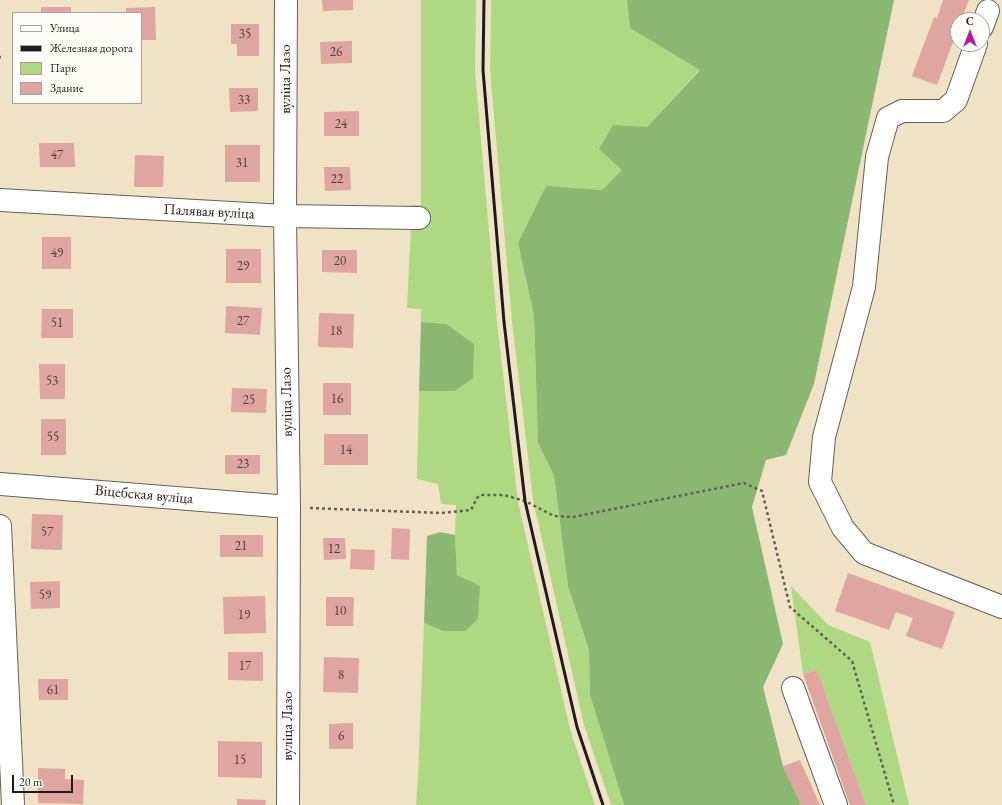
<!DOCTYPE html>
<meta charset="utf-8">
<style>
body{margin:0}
#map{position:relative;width:1002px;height:805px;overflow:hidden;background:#f0e2c5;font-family:"EB Garamond",serif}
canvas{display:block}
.legend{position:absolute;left:12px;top:12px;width:130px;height:92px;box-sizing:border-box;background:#fdfcf7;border:1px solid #a3a29f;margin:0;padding:5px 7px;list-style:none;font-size:12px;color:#1c1c1c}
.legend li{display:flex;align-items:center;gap:8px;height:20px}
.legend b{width:20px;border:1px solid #a3a29f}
.north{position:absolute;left:950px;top:12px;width:40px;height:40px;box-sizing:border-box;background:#fdfcf7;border:1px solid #a3a29f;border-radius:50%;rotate:0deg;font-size:11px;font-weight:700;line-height:16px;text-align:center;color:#1c1c1c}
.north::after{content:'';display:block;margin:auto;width:14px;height:18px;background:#b5179e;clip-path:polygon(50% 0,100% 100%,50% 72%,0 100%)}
.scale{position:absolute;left:12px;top:775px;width:61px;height:18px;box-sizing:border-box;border:2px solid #1c1c1c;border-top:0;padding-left:5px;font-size:12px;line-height:14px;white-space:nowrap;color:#1c1c1c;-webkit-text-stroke:3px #fdfcf7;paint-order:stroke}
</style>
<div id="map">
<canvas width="1002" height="805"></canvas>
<ul class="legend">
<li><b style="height:5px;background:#fff"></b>Улица</li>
<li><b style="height:5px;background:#1c1c1c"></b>Железная дорога</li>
<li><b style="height:11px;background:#afd883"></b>Парк</li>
<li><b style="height:11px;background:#dea5a1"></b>Здание</li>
</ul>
<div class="north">С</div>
<div class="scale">20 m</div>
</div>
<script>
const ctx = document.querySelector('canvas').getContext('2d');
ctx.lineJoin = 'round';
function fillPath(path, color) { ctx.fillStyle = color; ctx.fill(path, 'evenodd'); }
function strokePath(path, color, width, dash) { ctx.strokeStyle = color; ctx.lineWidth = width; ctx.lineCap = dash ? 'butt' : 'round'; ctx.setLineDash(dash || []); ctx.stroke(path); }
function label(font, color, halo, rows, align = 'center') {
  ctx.font = font + ' "EB Garamond",serif'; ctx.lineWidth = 3; ctx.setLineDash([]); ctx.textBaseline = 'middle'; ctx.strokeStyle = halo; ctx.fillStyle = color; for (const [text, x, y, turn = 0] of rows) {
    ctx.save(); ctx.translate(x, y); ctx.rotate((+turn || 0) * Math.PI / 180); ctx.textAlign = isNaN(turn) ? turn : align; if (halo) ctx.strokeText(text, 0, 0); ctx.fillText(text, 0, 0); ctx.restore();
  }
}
fillPath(new Path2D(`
 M 421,0 L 476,0 L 475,71 L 497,322 L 518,502 L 570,729 L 595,805 L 416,805 L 418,777 L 424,623 L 443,631 L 457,575 L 455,535 L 456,505 L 441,504 L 438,484 L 417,479 L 419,391 L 455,391 L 446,324 L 421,322 L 421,309 L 407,308 L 412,205 L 421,205 Z
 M 491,0 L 627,0 L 630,28 L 700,69 L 647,127 L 623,170 L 602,190 L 546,187 L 518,243 L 534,316 L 538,443 L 554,476 L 568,586 L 589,652 L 590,695 L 624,805 L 611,805 L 584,725 L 533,500 L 512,321 L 490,70 Z
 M 791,586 L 828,625 L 870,642 L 909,805 L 866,805 L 817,670 L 803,674 Z`), '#afd883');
fillPath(new Path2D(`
 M 627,0 L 894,0 L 814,384 L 786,455 L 766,460 L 752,507 L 783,644 L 763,687 L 783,766 L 801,805 L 624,805 L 590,695 L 589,651 L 568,586 L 554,476 L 538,443 L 534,316 L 518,243 L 546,186 L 602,190 L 622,170 L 599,149 L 613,125 L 647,127 L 700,70 L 630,28 Z
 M 421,322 L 446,324 L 474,344 L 473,378 L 455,391 L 419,391 Z
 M 440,532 L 455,535 L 457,575 L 480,586 L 478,619 L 465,631 L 443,631 L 424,623 L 427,536 Z`), '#8bb871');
fillPath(new Path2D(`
 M 322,0 L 353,0 L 353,10 L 323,11 Z
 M 943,0 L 969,0 L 961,20 L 958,20 L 958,29 L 937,85 L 912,76 L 934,17 L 937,18 Z
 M 41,7 L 71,7 L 71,13 L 41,13 Z
 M 155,7 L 156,40 L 141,40 L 141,13 L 126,13 L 126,8 Z
 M 231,24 L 259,24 L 259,56 L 237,56 L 237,44 L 231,44 Z
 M 352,41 L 352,63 L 321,64 L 320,42 Z
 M 229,88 L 258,88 L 258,111 L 230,112 Z
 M 359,111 L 359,136 L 324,136 L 324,112 Z
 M 39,143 L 74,143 L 75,167 L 40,167 Z
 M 225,145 L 260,145 L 260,182 L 225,182 Z
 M 135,155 L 164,156 L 163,187 L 134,187 Z
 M 324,167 L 350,167 L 351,190 L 325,191 Z
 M 42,237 L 71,237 L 71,269 L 42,269 Z
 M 226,249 L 261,249 L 261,283 L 226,283 Z
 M 322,250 L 357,250 L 357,273 L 322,272 Z
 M 226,306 L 262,308 L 260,335 L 225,333 Z
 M 42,309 L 73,309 L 73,338 L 41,338 Z
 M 319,313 L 354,314 L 353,348 L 318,347 Z
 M 39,364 L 65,364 L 65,399 L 40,399 Z
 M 323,383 L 351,383 L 351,415 L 323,415 Z
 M 232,388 L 267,389 L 266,413 L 231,412 Z
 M 41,419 L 66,419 L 66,455 L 41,455 Z
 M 324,434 L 368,434 L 368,465 L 324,465 Z
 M 225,455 L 260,455 L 260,474 L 225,474 Z
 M 32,514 L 63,515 L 62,550 L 31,549 Z
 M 392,528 L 410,529 L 409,560 L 391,559 Z
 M 220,535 L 263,535 L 263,557 L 220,557 Z
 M 323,538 L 345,538 L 346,559 L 324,560 Z
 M 351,549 L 375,550 L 374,570 L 350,569 Z
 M 848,573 L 955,612 L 942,649 L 906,636 L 913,618 L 896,612 L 889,630 L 835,611 Z
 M 60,581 L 60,608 L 31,609 L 30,582 Z
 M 265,596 L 266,633 L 224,634 L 223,597 Z
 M 326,597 L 354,597 L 353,626 L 326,626 Z
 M 228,652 L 263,652 L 263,681 L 228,680 Z
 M 324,657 L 359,658 L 358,693 L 323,692 Z
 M 817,670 L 866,805 L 850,805 L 803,674 Z
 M 38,679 L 68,679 L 68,700 L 39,700 Z
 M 353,723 L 353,749 L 329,749 L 329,724 Z
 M 218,741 L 262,742 L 262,778 L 218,777 Z
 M 800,760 L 820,805 L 801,805 L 783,766 Z
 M 38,768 L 65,769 L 65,779 L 84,780 L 83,804 L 38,803 Z
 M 237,799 L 266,800 L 265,805 L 237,805 Z`), '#dea5a1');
const minor = new Path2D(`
 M 286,0 L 285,216 L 289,507 L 288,805
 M 982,27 L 988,11
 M 976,44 L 956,100 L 943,111 L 902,111 L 888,118 L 877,157 L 864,287 L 824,437 L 820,482 L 843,528 L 864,553 L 1002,607
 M 0,200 L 285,216 L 419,218
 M 0,484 L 289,507
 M 0,526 L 13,805
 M 793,688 L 836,805`);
strokePath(minor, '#666157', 24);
strokePath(new Path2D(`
 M 0,57 L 1,57
 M 310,508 L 442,513 L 471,510 L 477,498 L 481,495 L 504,495 L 525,501 L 554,516 L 573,517 L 744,483 L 762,491 L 790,607 L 852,661 L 894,805`), '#666157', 2.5, [3, 3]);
strokePath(minor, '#fff', 22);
strokePath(new Path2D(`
 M 484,0 L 483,70 L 504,322 L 525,501 L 577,727 L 603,805`), '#1c1c1c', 3);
label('13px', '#4c3e3d', null, [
 ["35",245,34],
 ["26",336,52],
 ["33",244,100],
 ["24",341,124],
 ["47",57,155],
 ["31",242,163],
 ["22",337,179],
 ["49",57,253],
 ["20",340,261],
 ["29",243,266],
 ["27",243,321],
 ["51",57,323],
 ["18",336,331],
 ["53",52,381],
 ["16",337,399],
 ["25",249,400],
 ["55",53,437],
 ["14",346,450],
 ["23",243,464],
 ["57",47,532],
 ["21",241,546],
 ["12",334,549],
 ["59",45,595],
 ["10",340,611],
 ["19",244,615],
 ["17",245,666],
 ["8",341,675],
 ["61",53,690],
 ["6",341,736],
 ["15",240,760]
]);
label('15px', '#1c1c1c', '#fdfcf7', [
 ["вуліца Лазо",286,79,-90],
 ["Палявая вуліца",209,212,3],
 ["вуліца Лазо",287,402,-91],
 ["Віцебская вуліца",144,495,5],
 ["вуліца Лазо",288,726,-90]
]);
</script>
